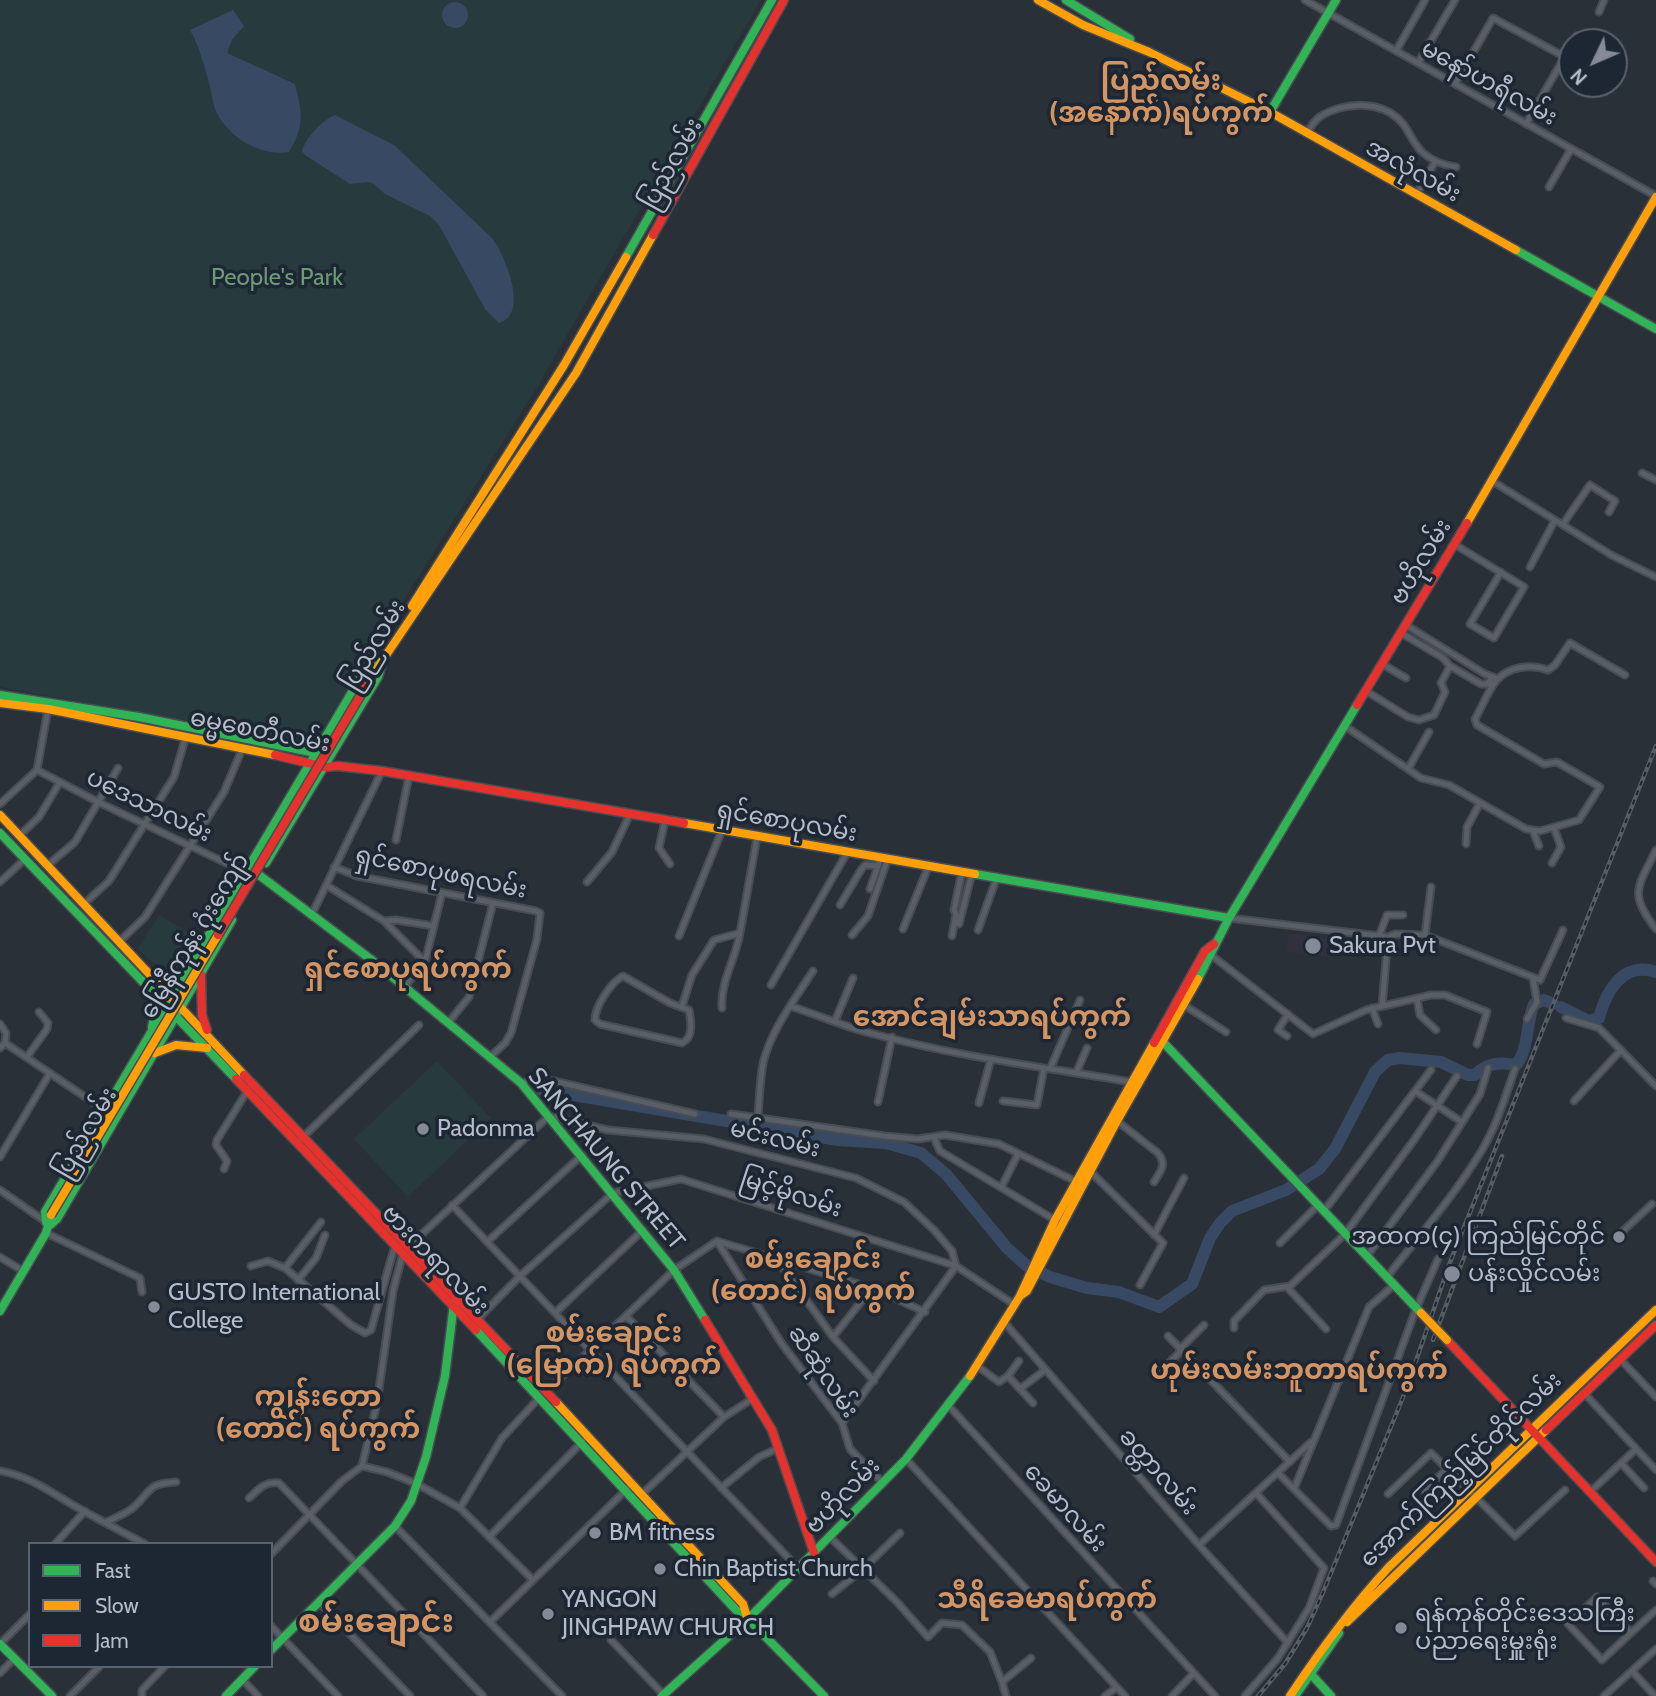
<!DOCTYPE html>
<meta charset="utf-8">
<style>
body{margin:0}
#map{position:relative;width:1656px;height:1696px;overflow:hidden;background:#2a3038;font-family:Cabin,sans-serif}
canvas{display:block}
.legend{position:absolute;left:28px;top:1542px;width:245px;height:126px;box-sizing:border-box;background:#1d2633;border:2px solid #59626f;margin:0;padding:9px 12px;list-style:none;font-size:21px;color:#b4bcc9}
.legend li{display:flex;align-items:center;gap:14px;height:35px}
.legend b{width:35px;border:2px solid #59626f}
.north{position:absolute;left:1558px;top:28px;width:70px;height:70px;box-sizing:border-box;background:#1d2633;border:2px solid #59626f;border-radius:50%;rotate:226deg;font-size:19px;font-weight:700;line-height:28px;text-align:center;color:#b4bcc9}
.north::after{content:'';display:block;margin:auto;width:24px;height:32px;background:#848b96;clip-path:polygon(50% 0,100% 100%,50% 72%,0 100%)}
</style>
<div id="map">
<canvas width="1656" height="1696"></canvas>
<ul class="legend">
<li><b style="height:9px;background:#30b455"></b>Fast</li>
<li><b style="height:9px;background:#ff9f0a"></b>Slow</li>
<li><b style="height:9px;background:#e5322d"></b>Jam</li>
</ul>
<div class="north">N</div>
</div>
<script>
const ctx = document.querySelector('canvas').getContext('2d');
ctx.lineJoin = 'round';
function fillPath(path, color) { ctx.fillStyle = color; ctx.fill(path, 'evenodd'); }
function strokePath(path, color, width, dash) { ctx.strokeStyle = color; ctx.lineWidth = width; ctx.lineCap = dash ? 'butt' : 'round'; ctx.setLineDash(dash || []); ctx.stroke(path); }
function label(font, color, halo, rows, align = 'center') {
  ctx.font = font + ' Cabin,"Noto Sans Myanmar",sans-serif'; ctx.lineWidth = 7; ctx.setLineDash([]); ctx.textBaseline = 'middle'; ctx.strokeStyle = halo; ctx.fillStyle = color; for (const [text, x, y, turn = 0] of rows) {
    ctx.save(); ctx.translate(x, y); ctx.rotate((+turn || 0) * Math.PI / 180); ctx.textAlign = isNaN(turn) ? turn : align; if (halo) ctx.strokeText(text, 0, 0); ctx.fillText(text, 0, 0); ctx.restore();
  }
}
fillPath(new Path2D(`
 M 1289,933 L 1340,940 L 1338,958 L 1286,951 Z`), '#31303e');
fillPath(new Path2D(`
 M 0,0 L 761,0 L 534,392 L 313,745 L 0,687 Z
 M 159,915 L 197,938 L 181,966 C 157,968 153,965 138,948 Z
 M 437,1061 L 491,1118 L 408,1197 L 354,1139 Z`), '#273a3e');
fillPath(new Path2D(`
 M442 15a13 13 0 1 1 26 0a13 13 0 1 1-26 0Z
 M 233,10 L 244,26 L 232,40 L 227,53 L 295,84 C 302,112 305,126 289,152 C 262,157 229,138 217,113 C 213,106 212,95 210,87 C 205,68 200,48 190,30 Z
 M 335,115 L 394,145 L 492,238 C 505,255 530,314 499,323 L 485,309 L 439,225 L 430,216 L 385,194 L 374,184 L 368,182 L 350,184 L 305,155 L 302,151 C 305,139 322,120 335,115 Z`), '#384963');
strokePath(new Path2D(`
 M 1561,1007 L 1589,1021 L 1599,1018 C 1606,991 1623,961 1656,972
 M 538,1089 L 838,1140 L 886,1143 L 921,1153 L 946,1174 L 1007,1248 L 1027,1266 L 1050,1277 L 1087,1288 L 1119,1292 L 1159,1307 L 1192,1284 L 1210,1238 L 1220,1223 L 1232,1211 L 1286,1190 L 1319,1169 L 1335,1149 L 1375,1072 L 1388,1060 L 1400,1058 L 1441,1062 L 1468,1075 L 1475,1075 C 1486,1063 1501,1062 1516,1065 C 1529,1050 1526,1022 1534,1004 L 1544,1000 L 1553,1004`), '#384963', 12);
const street = new Path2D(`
 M 1305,0 L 1656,196
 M 1599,12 L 1604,0
 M 1573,42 L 1577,36 L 1589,42
 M 1396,51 L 1425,0
 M 1418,63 L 1455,0
 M 1455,84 L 1493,18 L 1565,57
 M 1526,124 L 1572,44
 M 1307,133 C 1315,118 1323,113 1340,108 C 1362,102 1389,105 1404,125 C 1410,134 1414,144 1422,152 C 1432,161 1443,165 1456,167
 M 1549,187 L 1571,149
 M 1416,195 L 1435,162
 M 1642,473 L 1656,480
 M 1492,481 L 1613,556 L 1656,577
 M 1563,524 L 1590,485 L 1615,501 L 1609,512
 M 1454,544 L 1521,585 L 1524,587 L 1494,638 L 1470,624 L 1501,572
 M 1530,567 L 1555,520
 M 1406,625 L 1485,674 L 1498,679
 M 1382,664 L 1406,678
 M 1450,666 L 1481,684 L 1488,684 L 1492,677
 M 1366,691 L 1408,717 L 1419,720 L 1434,715 L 1445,692 L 1441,683 L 1450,666 L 1443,658 L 1401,633
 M 1345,726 L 1421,778 L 1449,785 L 1526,829 L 1540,831 L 1579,820 L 1600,787 L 1557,762 L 1544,764 L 1477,725 L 1475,719 C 1482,707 1488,690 1497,680 C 1509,666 1532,664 1548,670 L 1555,665 L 1570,643 L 1625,675
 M 1408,769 L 1429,732
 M 37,770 L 100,803 L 245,872
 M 0,804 L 37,770 L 48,709
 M 665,820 L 659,848 L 670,864
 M 1533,831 L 1539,846
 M 19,836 L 39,817 L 60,782
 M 396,840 L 409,776
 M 1466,844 L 1467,827 L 1480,803
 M 1656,850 C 1638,887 1628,893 1656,929
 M 1552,863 L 1561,847 L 1554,828
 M 48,865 L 75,842 L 118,768
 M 334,867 L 357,876 L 536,911 L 540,913 L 537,939 L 511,1033 L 505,1043 L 489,1058
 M 0,882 L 25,859
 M 587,882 L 612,852 L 630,814
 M 326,885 L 384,921 L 425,962
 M 870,889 L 878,866
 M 85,903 L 109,881 L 174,777 L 186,736
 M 840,905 L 861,870 L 865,865 L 878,866 L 880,857
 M 311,916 L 382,771
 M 1229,918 L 1388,937 L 1395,934 L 1425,935 L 1540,980 L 1563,930
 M 384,921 L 396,920 L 434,926
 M 959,924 L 972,873
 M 903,929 L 929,865
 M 978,930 L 997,877
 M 852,935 L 868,916 L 888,858
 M 1374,935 L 1373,943 L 1387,946
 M 1425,935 L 1431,887
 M 679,936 L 722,830
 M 952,936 L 956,914 L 954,910 L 962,871
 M 1379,936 L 1387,915 L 1403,915
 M 120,941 L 145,917 L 224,792 L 243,747
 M 1211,955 L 1313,1034 L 1366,1010 L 1431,995 L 1445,995 L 1487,1012 L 1477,1044
 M 623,976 L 670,1003 L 689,1010 C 691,1021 694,1038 682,1043 L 600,1024 L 595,1020 C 595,1007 610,983 623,976 Z
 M 771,985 L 848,851
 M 405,986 L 425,962 L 442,893
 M 1417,999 L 1420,1015 L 1436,1030
 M 1184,1005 L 1226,1032
 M 682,1006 L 692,975 L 714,940 L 740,933 L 757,837
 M 790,1006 C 815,1014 841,1025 866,1032 C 953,1056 1043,1067 1131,1082
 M 1382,1006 L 1388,937
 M 722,1008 C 720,982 736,958 740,933
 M 1372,1008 L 1378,1024
 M 1566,1018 L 1599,1028 L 1656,1086
 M 1527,1019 L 1537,1002 L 1533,978
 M 835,1021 L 853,978
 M 448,1023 L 469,997 L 493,903
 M 0,1024 L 6,1033 L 5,1043
 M 1287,1036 L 1278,1030 L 1288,1014
 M 0,1048 L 5,1043 L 106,1111
 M 27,1057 L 47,1029 L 48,1023 L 39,1012
 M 1050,1069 L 1080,1000
 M 1076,1073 L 1087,1048
 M 521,1083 L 535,1079 L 545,1079 L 695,1114
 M 1415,1091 L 1462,1122
 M 1003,1101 L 1037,1105 L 1044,1068
 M 1574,1101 L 1621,1050
 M 878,1102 L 892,1037
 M 979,1103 L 991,1059
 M 731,1114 L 884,1136 L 918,1139 L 945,1135 L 999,1144 L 1077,1182
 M 758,1118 C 759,1100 760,1081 763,1063 C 771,1030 795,999 813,971
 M 1117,1121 L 1158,1153 C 1167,1164 1161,1171 1154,1182
 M 934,1138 L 940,1151 L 1055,1220
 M 301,1139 L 419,1025
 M 0,1157 L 50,1073
 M 224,1169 L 227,1161 L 216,1145 L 217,1140 L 249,1088
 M 1090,1171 L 1163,1243 L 1140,1285
 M 1002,1186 L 1018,1154
 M 0,1190 L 46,1222
 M 452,1205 L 799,1569
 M 1324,1211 L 1431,1070
 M 1623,1231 L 1652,1204
 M 46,1233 L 140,1278 L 142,1292
 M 1154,1235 L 1184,1178
 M 717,1241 L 782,1344 L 842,1423 L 850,1449 L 883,1483
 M 487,1242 L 582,1155
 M 1280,1243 L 1318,1205
 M 409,1246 L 549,1116 L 608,1130 L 704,1139 L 856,1178 L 904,1202 L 934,1230 L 952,1251 L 956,1266
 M 1367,1256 L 1437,1162 L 1480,1094 L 1488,1068
 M 0,1257 L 18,1268
 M 776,1258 L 833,1337 L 874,1381
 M 251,1266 L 268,1261 L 285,1268 L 351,1325 L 365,1333 L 371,1330 L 395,1245
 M 285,1268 L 321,1222
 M 1387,1277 C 1419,1236 1455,1195 1482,1150 C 1497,1125 1505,1097 1515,1069
 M 298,1280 L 316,1258 L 325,1235
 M 1287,1287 L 1326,1329
 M 555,1313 L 643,1230
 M 626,1316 L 724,1417
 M 476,1321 L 520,1276 L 613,1193 L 681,1179 L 956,1266 L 1015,1305
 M 1004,1322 L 1199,1545 L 1288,1643
 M 1234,1328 L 1234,1321 L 1264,1290 L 1290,1286 L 1345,1234 L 1414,1140 L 1457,1076
 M 1168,1336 L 1290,1462
 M 833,1337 L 872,1288
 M 1180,1349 L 1204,1325
 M 1620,1359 L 1656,1397
 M 976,1365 L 999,1382 L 1008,1376 L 1019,1361
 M 1158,1374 L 1182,1350
 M 1008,1376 L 1033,1403
 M 1021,1388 L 1045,1370
 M 547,1391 L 674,1270 L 717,1241 L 872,1288 L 925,1312
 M 1584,1393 L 1656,1470
 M 948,1405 L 1215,1696
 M 842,1423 L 956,1266
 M 906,1459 L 1125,1696
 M 1621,1463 L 1644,1488
 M 362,1466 L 377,1403 L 393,1291 L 403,1253
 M 362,1466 L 387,1472 L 417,1484 L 460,1508 L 533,1580
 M 0,1471 C 29,1476 49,1491 73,1505 C 97,1519 121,1531 145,1544
 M 1279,1474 L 1331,1526 L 1336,1525 L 1416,1309 L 1438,1259
 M 721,1488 L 759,1457 L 779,1448
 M 1294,1489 L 1369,1307 L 1394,1285
 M 1424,1490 L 1448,1468
 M 1590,1492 L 1636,1449
 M 1388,1494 L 1431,1453 L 1515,1536 L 1565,1490
 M 641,1495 L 724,1417 L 752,1399
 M 249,1498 C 259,1489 265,1481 279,1483 L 483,1696
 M 460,1508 L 502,1438 L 539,1398
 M 106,1522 C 115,1518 128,1513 135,1506 C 153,1489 147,1484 176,1482
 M 395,1526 L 562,1696
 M 489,1537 L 583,1441
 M 830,1537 L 897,1602 L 928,1637 L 942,1623 L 962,1625 L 990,1652 L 1002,1682
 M 55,1544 L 85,1511
 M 1199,1545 L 1311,1442
 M 271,1554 L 342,1481 L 362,1466
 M 1653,1581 L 1656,1584
 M 832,1594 L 863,1569 L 900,1533
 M 1597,1597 L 1631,1633 L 1602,1660 L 1568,1624 Z
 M 319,1602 L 410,1696
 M 490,1622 L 628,1488
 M 271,1626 L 338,1696
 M 1631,1633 L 1656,1610
 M 611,1640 L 664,1695
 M 0,1644 L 30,1614
 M 1632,1671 L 1655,1696
 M 0,1673 L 15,1658
 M 242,1679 L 258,1696
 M 70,1696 L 99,1667
 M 142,1696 L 142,1690 L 165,1666
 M 1006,1696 L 1002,1682 L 1031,1658
 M 1105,1696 L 1117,1687
 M 1172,1696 L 1193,1674
 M 1245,1696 L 1278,1658 L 1309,1608 L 1324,1568 L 1257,1494
 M 1604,1696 L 1656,1649`);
const fast = new Path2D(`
 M 1066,0 L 1130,39
 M 1270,112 L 1336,0
 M 1516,250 L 1656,329
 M 626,257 L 772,0
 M 0,695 L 139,717 L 321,754
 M 0,833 L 236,1079
 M 266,863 L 378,677 L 382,664
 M 975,874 L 1229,918
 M 259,875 L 373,961 L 521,1083 L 674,1270 L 705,1320
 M 151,974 L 184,977
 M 1198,979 L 1229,918 L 1357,705
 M 151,990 L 155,1012 L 152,1027
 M 1162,1041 L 1421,1313
 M 46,1222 L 45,1212 L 365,670 L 379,661
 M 50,1225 L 57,1219 L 232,920
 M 0,1311 L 46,1233 L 51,1215
 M 476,1330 L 736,1610 L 748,1619 L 824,1696
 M 0,1644 L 52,1696
 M 271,1650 L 395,1526 L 411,1501 L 426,1457 L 445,1376 L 454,1303
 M 1309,1672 L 1331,1696
 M 226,1696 L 255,1666
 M 662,1696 L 748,1619 L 906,1459 L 970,1376
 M 1295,1696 L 1339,1633`);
const slow = new Path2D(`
 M 1038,0 L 1083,25 L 1149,52 L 1270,112 L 1516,250
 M 1467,523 L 1656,197
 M 412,606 L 564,365 L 626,257
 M 372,676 L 576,373 L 653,235
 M 0,703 L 48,709 L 275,755
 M 0,815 L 244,1075
 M 684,823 L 975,874
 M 155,1053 L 176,1045 L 207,1048
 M 1020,1296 L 1027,1291 L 1117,1121 L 1198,979
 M 970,1376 L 1020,1296 L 1055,1220 L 1154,1043
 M 556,1402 L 743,1604 L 747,1617
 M 1347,1622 L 1546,1430
 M 1290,1696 C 1320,1651 1351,1608 1388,1568 L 1656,1310`);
const jam = new Path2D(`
 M 653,235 L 784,0
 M 1357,705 L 1467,523
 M 275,755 L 325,767 L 338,766 L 382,771 L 684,823
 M 201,975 L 202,1015 L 207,1030
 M 1154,1043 L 1205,951 L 1214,944
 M 244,1075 L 556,1402
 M 236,1079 L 476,1330
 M 705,1320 L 772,1430 L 814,1553
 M 1447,1340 L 1656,1562
 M 1546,1430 L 1656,1325`);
strokePath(street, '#484c53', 9);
strokePath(fast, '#484c53', 11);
strokePath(slow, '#484c53', 11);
strokePath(jam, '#484c53', 11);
strokePath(street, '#5a5e66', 5);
strokePath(fast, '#30b455', 8);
strokePath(slow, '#ff9f0a', 8);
strokePath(jam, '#e5322d', 8);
const rail = new Path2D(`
 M 1433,1340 L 1502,1156
 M 1258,1696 L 1285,1664 L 1307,1628 L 1324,1590 L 1406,1390 L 1449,1265 L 1656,746`);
strokePath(rail, '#595d64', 4.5);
strokePath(rail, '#1d2633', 2, [5]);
const slowBridge = new Path2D(`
 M 51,1215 L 218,935
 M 1421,1313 L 1447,1340`);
const jamBridge = new Path2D(`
 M 218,935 L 372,676`);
strokePath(slowBridge, '#484c53', 11, []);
strokePath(jamBridge, '#484c53', 11, []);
strokePath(slowBridge, '#ff9f0a', 8);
strokePath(jamBridge, '#e5322d', 8);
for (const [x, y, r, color] of [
 [1313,946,9,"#848b96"],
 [423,1129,7,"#848b96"],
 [1619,1237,7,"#848b96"],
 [1452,1274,9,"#848b96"],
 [154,1307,7,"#848b96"],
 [595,1533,7,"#848b96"],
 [660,1569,7,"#848b96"],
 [548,1614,7,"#848b96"],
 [1401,1628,7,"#848b96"]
]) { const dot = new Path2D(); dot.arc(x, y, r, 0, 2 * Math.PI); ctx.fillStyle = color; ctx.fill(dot); strokePath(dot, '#1d2633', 2.5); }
label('24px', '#b4bcc9', '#1d2633', [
 ["မနော်ဟရီလမ်း",1489,83,29],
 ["ပြည်လမ်း",672,164,-61],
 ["အလုံလမ်း",1413,171,29],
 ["ဗဟိုလမ်း",1421,562,-59],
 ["ပြည်လမ်း",374,645,-59],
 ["ဓမ္မစေတီလမ်း",260,731,11],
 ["ပဒေသာလမ်း",149,806,26],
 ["ရှင်စောပုလမ်း",787,822,10],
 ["ရှင်စောပုဖရလမ်း",441,873,12],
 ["မြေနီကုန်း ဂုံးကျော်",195,936,-59],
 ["ပြည်လမ်း",86,1133,-60],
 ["မင်းလမ်း",775,1139,14],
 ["SANCHAUNG STREET",606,1159,50],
 ["မြင့်မိုလမ်း",791,1194,18],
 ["ဗားကရာလမ်း",435,1260,46],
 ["ဆီဆုံလမ်း",823,1372,56],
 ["အောက်ကြည့်မြင်တိုင်လမ်း",1461,1470,-44],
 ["ခတ္တာလမ်း",1158,1472,49],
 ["ဗဟိုလမ်း",843,1496,-46],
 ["ခေမာလမ်း",1065,1508,48]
]);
label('24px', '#6b9a76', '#1d2633', [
 ["People's Park",277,278]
]);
label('24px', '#b4bcc9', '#1d2633', [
 ["Sakura Pvt",1329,946],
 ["Padonma",437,1129],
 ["အထက(၄) ကြည်မြင်တိုင်",1605,1237,"right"],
 ["ပန်းလှိုင်လမ်း",1468,1274],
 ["GUSTO International",168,1293],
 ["College",168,1321],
 ["BM fitness",609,1533],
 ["Chin Baptist Church",674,1569],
 ["YANGON",562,1600],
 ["JINGHPAW CHURCH",562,1628],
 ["ရန်ကုန်တိုင်းဒေသကြီး",1415,1614],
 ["ပညာရေးမှူးရုံး",1415,1642]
], 'left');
label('bold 28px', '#d59563', '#1d2633', [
 ["ပြည်လမ်း",1161,82],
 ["(အနောက်)ရပ်ကွက်",1161,114],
 ["ရှင်စောပုရပ်ကွက်",408,970],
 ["အောင်ချမ်းသာရပ်ကွက်",992,1018],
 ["စမ်းချောင်း",813,1260],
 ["(တောင်) ရပ်ကွက်",813,1292],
 ["စမ်းချောင်း",614,1334],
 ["(မြောက်) ရပ်ကွက်",614,1366],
 ["ဟုမ်းလမ်းဘူတာရပ်ကွက်",1299,1371],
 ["ကျွန်းတော",318,1398],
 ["(တောင်) ရပ်ကွက်",318,1430],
 ["သီရိခေမာရပ်ကွက်",1047,1600]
]);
label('bold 32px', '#d59563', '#1d2633', [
 ["စမ်းချောင်း",376,1623]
]);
</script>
